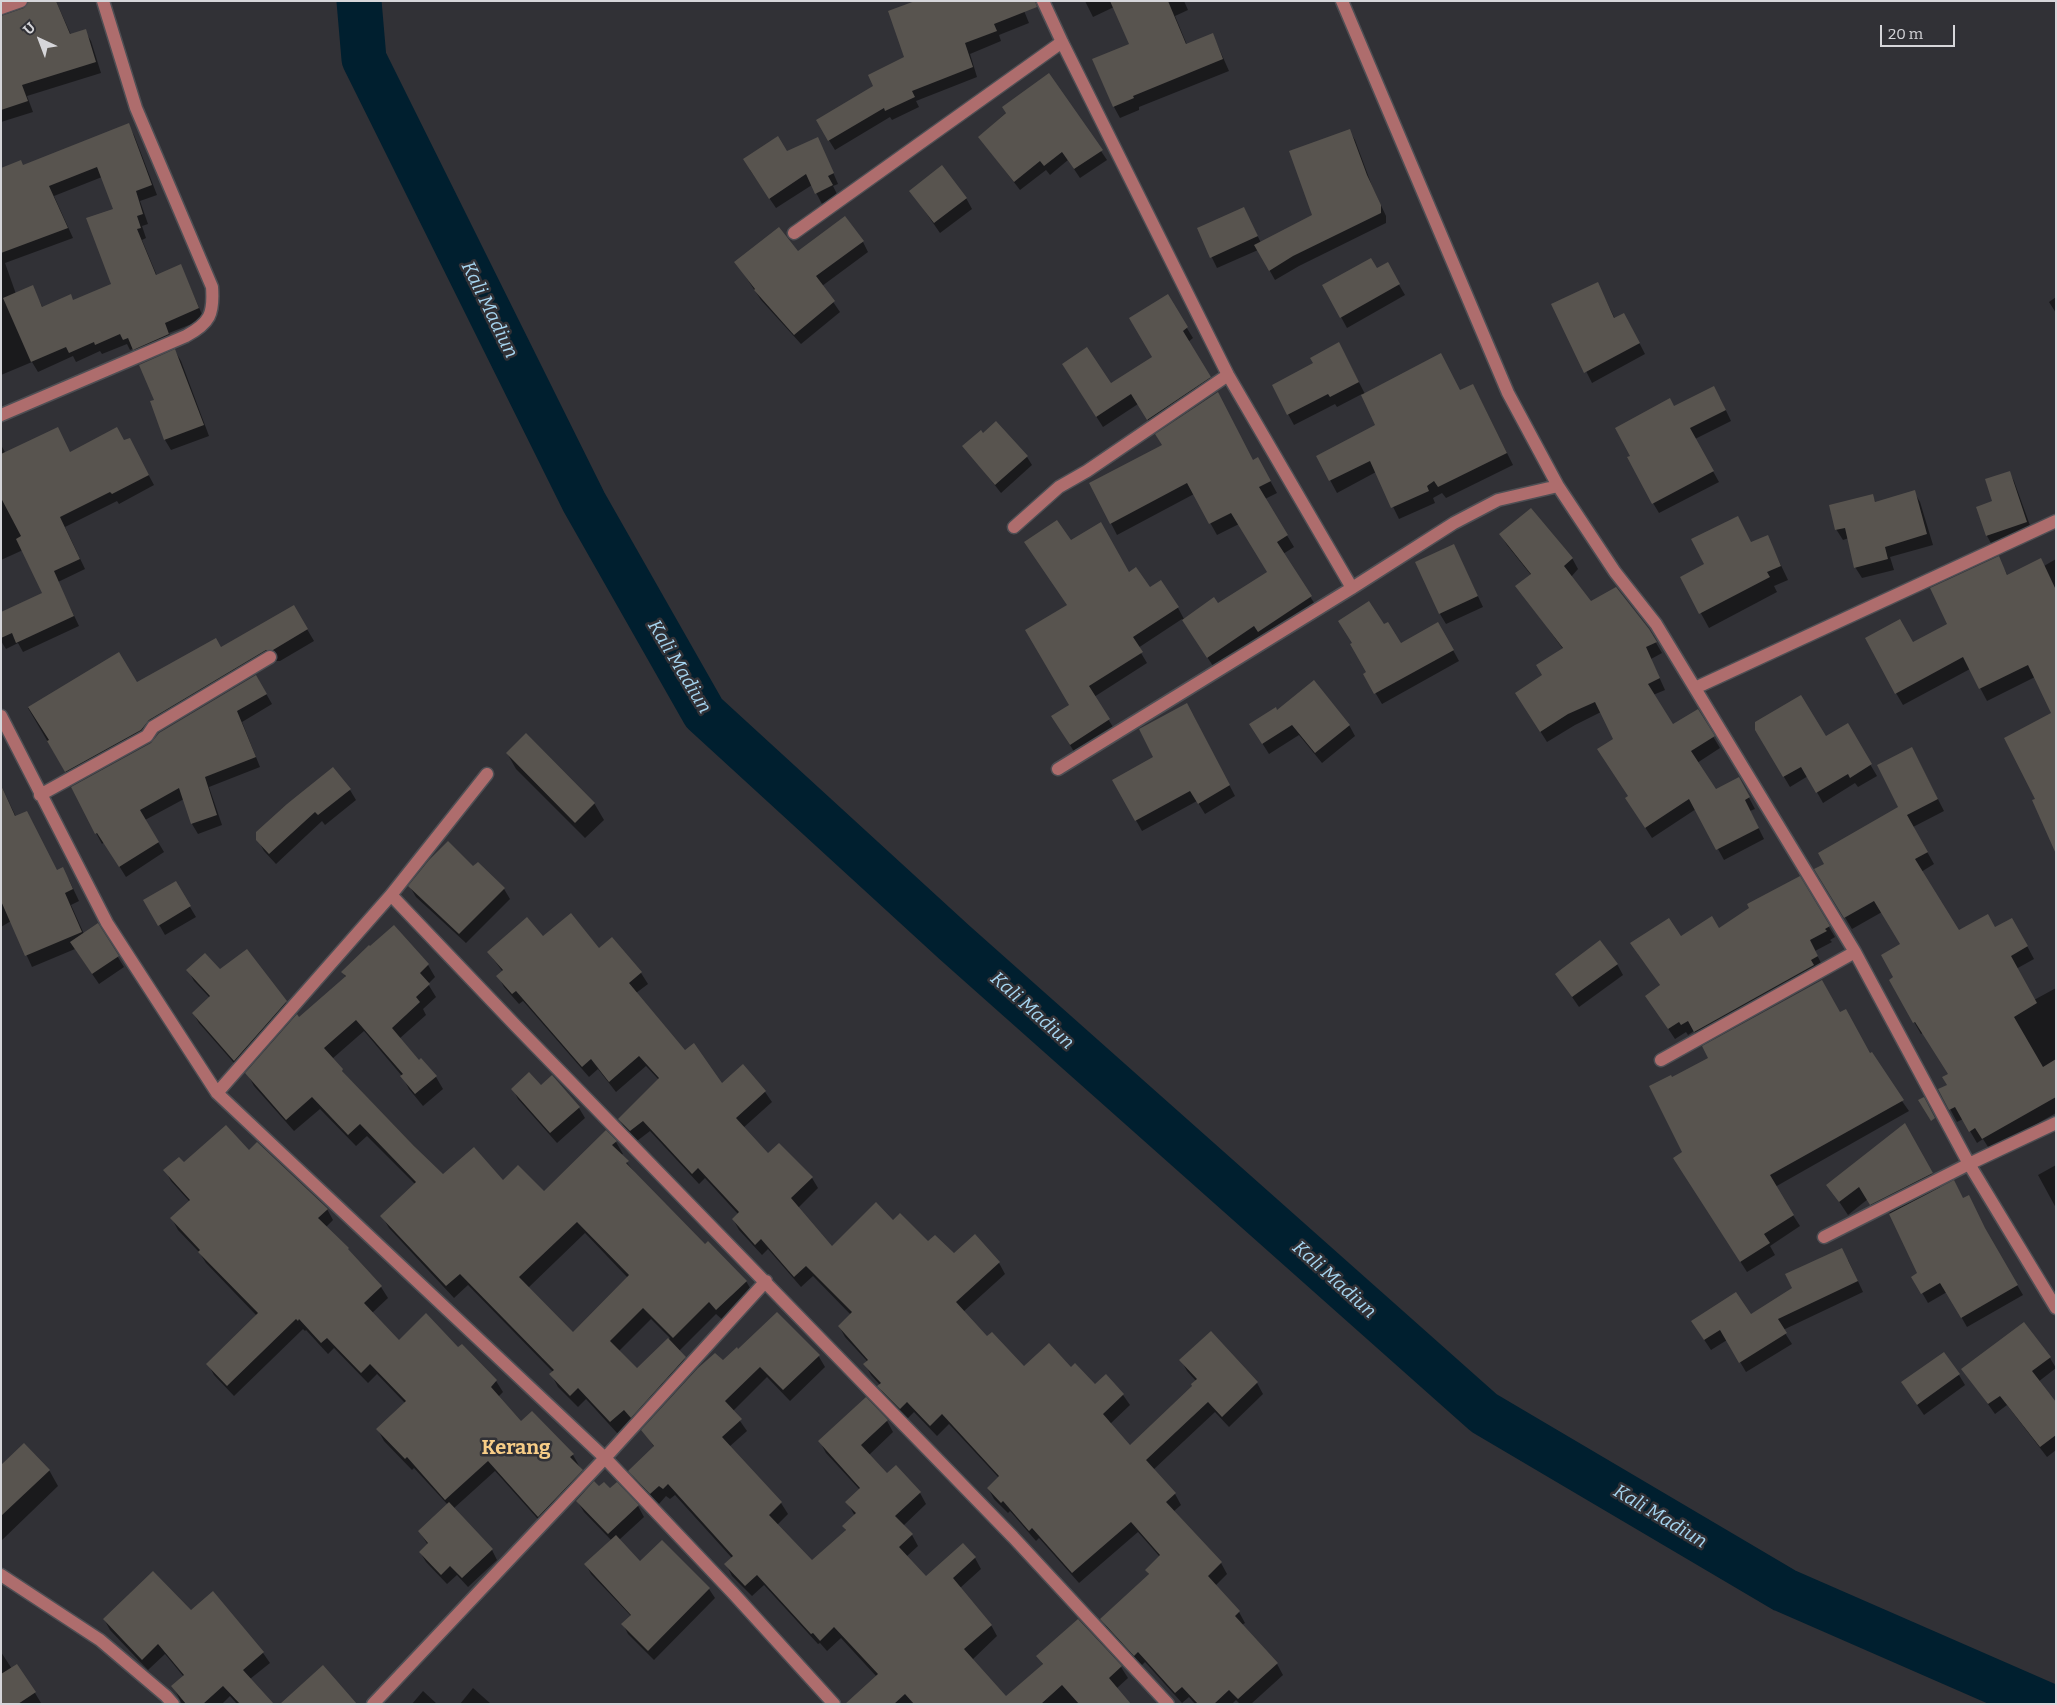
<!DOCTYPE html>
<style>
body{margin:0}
#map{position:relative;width:2057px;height:1705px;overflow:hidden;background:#313136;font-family:Bitter,serif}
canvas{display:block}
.frame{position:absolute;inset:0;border:2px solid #d6d6da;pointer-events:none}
.north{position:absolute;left:15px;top:15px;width:50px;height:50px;-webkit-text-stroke:4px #313136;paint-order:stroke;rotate:317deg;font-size:14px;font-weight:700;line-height:20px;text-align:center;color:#d6d6da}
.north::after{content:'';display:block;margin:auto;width:18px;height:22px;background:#d6d6da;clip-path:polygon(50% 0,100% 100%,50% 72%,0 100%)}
.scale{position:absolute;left:1880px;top:25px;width:75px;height:22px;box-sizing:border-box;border:2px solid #d6d6da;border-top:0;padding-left:6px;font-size:15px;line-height:18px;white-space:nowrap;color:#d6d6da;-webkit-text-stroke:4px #313136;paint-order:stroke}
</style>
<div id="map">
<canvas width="2057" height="1705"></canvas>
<div class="frame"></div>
<div class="north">U</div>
<div class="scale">20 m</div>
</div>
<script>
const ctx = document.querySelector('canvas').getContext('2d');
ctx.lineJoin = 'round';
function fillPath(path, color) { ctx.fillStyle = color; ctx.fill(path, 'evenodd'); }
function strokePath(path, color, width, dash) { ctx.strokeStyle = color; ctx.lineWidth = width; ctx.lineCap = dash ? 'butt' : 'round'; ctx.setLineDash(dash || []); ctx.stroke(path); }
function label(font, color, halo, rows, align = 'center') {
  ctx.font = font + ' Bitter,serif'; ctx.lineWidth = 5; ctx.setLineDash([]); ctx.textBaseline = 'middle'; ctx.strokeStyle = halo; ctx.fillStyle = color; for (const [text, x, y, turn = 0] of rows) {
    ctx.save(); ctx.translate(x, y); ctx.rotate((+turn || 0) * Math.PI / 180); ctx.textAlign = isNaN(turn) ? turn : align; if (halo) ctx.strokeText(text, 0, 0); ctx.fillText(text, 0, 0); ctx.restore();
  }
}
fillPath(new Path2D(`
 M 1,1 L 56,1 L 71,35 L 85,31 L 91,41 L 101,73 L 27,96 L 33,112 L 1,122 L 1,62 L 29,3 L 1,14 Z
 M 1020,1 L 1029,23 L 999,35 L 1001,41 L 970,54 L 977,77 L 916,101 L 919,107 L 892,120 L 890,117 L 835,150 L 817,121 L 875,87 L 906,58 Z
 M 1085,1 L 1184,1 L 1188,10 L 1175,16 L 1187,45 L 1213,35 L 1229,71 L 1139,107 L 1139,110 L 1120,118 L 1114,107 L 1130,45 L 1114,7 L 1093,17 Z
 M 1049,74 L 1107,160 L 1080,178 L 1068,160 L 1050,175 L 1046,170 L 1020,190 L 979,137 Z
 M 128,125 L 134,135 L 157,195 L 140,201 L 148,224 L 142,226 L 146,238 L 142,240 L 157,276 L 181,266 L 204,319 L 169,333 L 174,345 L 140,359 L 134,348 L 130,350 L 127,344 L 102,354 L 100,351 L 76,362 L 73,356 L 38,372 L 32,362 L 1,375 L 1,170 L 23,167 ZM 102,177 L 114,209 L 113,284 L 73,301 L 43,308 L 32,287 L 16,294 L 5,263 L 73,238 L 54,196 Z
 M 1349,130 L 1355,140 L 1372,186 L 1386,216 L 1386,223 L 1299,266 L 1275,280 L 1258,250 L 1217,268 L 1198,229 L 1244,208 L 1261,243 L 1314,216 Z
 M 823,149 L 838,184 L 833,186 L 838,196 L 822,204 L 812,185 L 776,208 L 750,170 L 786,152 Z
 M 911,191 L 966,198 L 972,209 L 940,233 Z
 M 863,242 L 868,252 L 822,286 L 840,312 L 801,344 L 761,300 L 736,262 Z
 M 1387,264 L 1405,295 L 1347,328 L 1324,286 L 1376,270 Z
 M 1598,284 L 1615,319 L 1630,325 L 1645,354 L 1592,383 L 1553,305 Z
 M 1167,296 L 1193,338 L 1188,342 L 1216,388 L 1154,430 L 1138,404 L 1103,427 L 1063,365 L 1110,385 L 1154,358 Z
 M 2056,297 L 2056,313 L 2049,302 Z
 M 175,351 L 181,361 L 209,436 L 171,450 L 165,440 L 156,401 Z
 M 1345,355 L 1365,394 L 1460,392 L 1479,397 L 1513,465 L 1446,498 L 1442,493 L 1433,498 L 1435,503 L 1399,519 L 1376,472 L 1337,493 L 1317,456 L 1377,426 L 1362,394 L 1337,407 L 1335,404 L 1294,425 L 1288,414 Z
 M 1720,398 L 1731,421 L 1695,439 L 1719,482 L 1659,513 L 1653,503 L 1674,407 Z
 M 983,435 L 1027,457 L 1032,465 L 1001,493 L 964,446 Z
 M 124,442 L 135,450 L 154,485 L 119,504 L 117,501 L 65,527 L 85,569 L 58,582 L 79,626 L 23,652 L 18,643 L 6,649 L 1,641 L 1,613 L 43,593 L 23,550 L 1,560 L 1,445 L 6,454 L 71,453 Z
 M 1258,459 L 1277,493 L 1265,499 L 1294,547 L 1283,554 L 1318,609 L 1215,669 L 1182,619 L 1138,648 L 1147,663 L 1094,697 L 1115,730 L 1076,755 L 1059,727 L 1070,705 L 1068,606 L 1070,542 L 1129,574 L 1178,608 L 1184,619 L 1218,605 L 1268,573 L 1239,524 L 1217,535 L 1194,494 L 1117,535 L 1091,484 L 1253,462 Z
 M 2009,472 L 2014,481 L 2032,531 L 1992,545 L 1987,536 L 1977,508 L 1994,502 Z
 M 1914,492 L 1920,502 L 1933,545 L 1890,557 L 1894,570 L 1862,578 L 1855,567 L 1849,538 L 1843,540 L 1836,529 L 1872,496 L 1876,503 Z
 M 1500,534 L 1572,558 L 1578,569 L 1571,577 L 1590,603 L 1648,629 L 1662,653 L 1651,659 L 1665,690 L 1653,695 L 1673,726 L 1697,710 L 1720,748 L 1697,763 L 1715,791 L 1739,779 L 1755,809 L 1750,811 L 1764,839 L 1724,860 L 1696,809 L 1652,838 L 1633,809 L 1614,739 L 1601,712 L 1575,725 L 1547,742 L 1523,704 L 1563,649 L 1517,586 L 1531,575 L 1507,545 Z
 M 1767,536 L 1788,580 L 1774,586 L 1777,592 L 1709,628 L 1681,577 Z
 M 1459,556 L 1483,607 L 1446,624 L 1440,614 Z
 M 1998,558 L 2008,576 L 2044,566 L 2056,559 L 2056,836 L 2037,799 L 2052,714 L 2035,677 L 1987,701 L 1970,669 L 1903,705 L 1896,693 L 1913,643 L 1948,625 Z
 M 294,607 L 314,641 L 280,661 L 273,661 L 72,783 L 28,708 L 119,653 L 136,683 L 221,649 Z
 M 1438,623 L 1459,661 L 1382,704 L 1364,674 L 1367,672 L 1383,626 L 1400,645 Z
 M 256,676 L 272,704 L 242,722 L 260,767 L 209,787 L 222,825 L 198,834 L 192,824 L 184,799 L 145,820 L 164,852 L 126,877 L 104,842 L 102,844 L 72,788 L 152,744 Z
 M 1277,712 L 1349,725 L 1355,736 L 1322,763 L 1299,735 L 1269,754 L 1257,735 Z
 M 1193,715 L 1235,796 L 1205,814 L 1197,801 L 1142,831 L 1114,781 L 1155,758 Z
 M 1847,725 L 1877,776 L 1858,787 L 1855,783 L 1823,803 L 1808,776 L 1790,787 L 1756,730 L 1825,738 Z
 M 507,753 L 594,803 L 604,820 L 585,838 L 516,769 Z
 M 1918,760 L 1944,811 L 1913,827 L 1934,864 L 1921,872 L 1958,932 L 1995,929 L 2019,931 L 2034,959 L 2016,969 L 2034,1000 L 2056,988 L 2056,1113 L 1990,1150 L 1983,1139 L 1977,1143 L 1963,1119 L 1957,1122 L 1940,1090 L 1948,1085 L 1949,1074 L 1923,1033 L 1921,1034 L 1890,980 L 1895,977 L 1901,944 L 1882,912 L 1852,929 L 1816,869 L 1826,864 L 1900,807 Z
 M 1,785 L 16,817 L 57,872 L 69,880 L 79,901 L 71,905 L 84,934 L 98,925 L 124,967 L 99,984 L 75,949 L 32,967 L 11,921 L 1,927 Z
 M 350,790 L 356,800 L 325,825 L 322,821 L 276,864 L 264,851 L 258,840 Z
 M 473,868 L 504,889 L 510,899 L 466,943 L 416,897 L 410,887 Z
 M 1799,878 L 1835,937 L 1830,940 L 1832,942 L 1815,951 L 1823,967 L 1701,1042 L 1694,1031 L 1688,1035 L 1686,1032 L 1675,1039 L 1653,1006 L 1661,986 L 1638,954 L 1681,938 L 1718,929 Z
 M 175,882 L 196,917 L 165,935 L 145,900 Z
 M 543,937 L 599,949 L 612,938 L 641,973 L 648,984 L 636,993 L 685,1051 L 722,1085 L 743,1066 L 765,1092 L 772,1102 L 743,1128 L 768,1155 L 812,1178 L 818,1188 L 798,1208 L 832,1247 L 893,1221 L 928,1243 L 954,1255 L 999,1263 L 1005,1274 L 963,1312 L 987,1337 L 1024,1368 L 1071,1369 L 1095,1386 L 1123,1395 L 1130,1405 L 1110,1424 L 1130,1446 L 1194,1387 L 1196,1381 L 1187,1371 L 1181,1360 L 1211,1333 L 1257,1383 L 1263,1394 L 1229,1427 L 1215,1412 L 1153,1470 L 1175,1494 L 1181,1505 L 1174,1511 L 1221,1563 L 1227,1574 L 1215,1586 L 1239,1612 L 1245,1623 L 1242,1625 L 1277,1664 L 1283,1675 L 1251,1704 L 1240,1704 L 1236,1700 L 1232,1704 L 1195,1704 L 1189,1697 L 1182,1703 L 1145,1662 L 1141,1666 L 1108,1630 L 1102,1619 L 1150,1576 L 1146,1570 L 1160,1557 L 1138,1532 L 1079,1583 L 1039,1538 L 1036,1541 L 1010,1511 L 1008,1513 L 994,1499 L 988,1488 L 999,1478 L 949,1424 L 937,1436 L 914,1412 L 907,1419 L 885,1397 L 879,1386 L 880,1385 L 871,1375 L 865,1364 L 867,1361 L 845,1337 L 839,1326 L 851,1315 L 813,1276 L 801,1287 L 768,1249 L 762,1255 L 739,1230 L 733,1219 L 738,1214 L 705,1178 L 699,1184 L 650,1131 L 637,1141 L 626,1130 L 619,1119 L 659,1080 L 646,1066 L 616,1092 L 598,1069 L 589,1077 L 523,1001 L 519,1004 L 504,987 L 498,976 L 503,972 L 488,952 Z
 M 1617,964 L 1623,975 L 1579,1007 L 1556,974 Z
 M 428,965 L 435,977 L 428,984 L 436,997 L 423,1009 L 426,1015 L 399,1039 L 419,1062 L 436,1077 L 443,1089 L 423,1106 L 409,1089 L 402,1076 L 364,1031 L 332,1059 L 346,1076 L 443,1176 L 503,1182 L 544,1193 L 606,1132 L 616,1142 L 623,1154 L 621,1155 L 635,1173 L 705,1246 L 746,1281 L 753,1293 L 724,1321 L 716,1314 L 679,1351 L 692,1370 L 618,1434 L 586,1399 L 578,1407 L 558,1387 L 551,1374 L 553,1372 L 468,1285 L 454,1298 L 389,1228 L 382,1216 L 415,1184 L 367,1136 L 356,1146 L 320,1109 L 294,1131 L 254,1086 L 247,1073 L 346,978 L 343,972 ZM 585,1233 L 628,1278 L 573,1334 L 528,1288 ZM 651,1319 L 670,1338 L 637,1370 L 619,1351 Z
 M 188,970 L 220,971 L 286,1002 L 292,1012 L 241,1071 L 199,1023 L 193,1013 L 210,998 L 194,981 Z
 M 1840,1014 L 1909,1111 L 1775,1187 L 1800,1226 L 1770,1246 L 1775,1255 L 1747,1272 L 1681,1169 L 1684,1152 L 1672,1079 L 1710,1058 Z
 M 552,1077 L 579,1108 L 585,1118 L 557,1143 L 518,1099 L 513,1089 L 541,1087 Z
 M 1905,1125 L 1941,1189 L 1990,1239 L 2023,1295 L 1967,1327 L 1947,1292 L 1928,1303 L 1913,1277 L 1919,1274 L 1889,1212 L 1878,1218 L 1868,1199 L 1848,1215 L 1828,1185 Z
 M 248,1152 L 327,1209 L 333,1220 L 326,1227 L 381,1287 L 388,1298 L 372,1313 L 399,1342 L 458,1349 L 496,1381 L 503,1392 L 498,1397 L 521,1423 L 573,1455 L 588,1482 L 545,1527 L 495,1471 L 453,1509 L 492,1550 L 497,1560 L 468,1587 L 457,1575 L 447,1584 L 426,1562 L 420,1552 L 428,1545 L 419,1531 L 448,1505 L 414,1468 L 412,1470 L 384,1441 L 378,1430 L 405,1403 L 377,1374 L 368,1383 L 334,1348 L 328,1354 L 306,1330 L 305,1331 L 303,1329 L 234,1396 L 214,1375 L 208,1364 L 257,1316 L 206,1263 L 199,1252 L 178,1230 L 172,1219 L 190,1202 L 171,1181 L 165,1170 L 184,1164 Z
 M 2056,1165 L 2056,1208 L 2038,1175 Z
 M 1848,1260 L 1863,1292 L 1783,1330 L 1792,1344 L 1746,1372 L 1727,1340 L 1711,1350 L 1699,1332 L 1750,1316 Z
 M 818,1355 L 825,1367 L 790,1401 L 767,1377 L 733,1411 L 747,1431 L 729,1447 L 781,1503 L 788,1514 L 777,1525 L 812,1562 L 846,1531 L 844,1527 L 855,1516 L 847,1502 L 860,1490 L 826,1453 L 820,1442 L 887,1421 L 893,1432 L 869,1455 L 887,1475 L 920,1493 L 926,1504 L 903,1526 L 912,1535 L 918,1546 L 906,1557 L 926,1578 L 975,1558 L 981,1569 L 960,1588 L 991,1625 L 997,1636 L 972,1660 L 1006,1698 L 1043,1665 L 1038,1656 L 1078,1620 L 1121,1667 L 1128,1678 L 1116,1689 L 1129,1704 L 861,1704 L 877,1677 L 841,1638 L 827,1651 L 820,1643 L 818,1644 L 764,1585 L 752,1596 L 732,1576 L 726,1564 L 732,1558 L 675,1495 L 670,1499 L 666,1496 L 658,1505 L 636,1482 L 630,1471 L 654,1447 L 643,1430 L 723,1362 Z
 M 2050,1358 L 2056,1368 L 2038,1382 L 2056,1404 L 2056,1450 L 2047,1457 L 2007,1405 L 1995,1414 L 1963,1369 Z
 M 1959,1375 L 1965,1385 L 1924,1415 L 1902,1383 Z
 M 1,1466 L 49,1470 L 58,1486 L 1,1541 Z
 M 599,1488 L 610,1490 L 638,1506 L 644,1517 L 619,1540 L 640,1563 L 709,1589 L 715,1598 L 654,1660 L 628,1634 L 623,1624 L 631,1616 L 591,1574 L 586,1565 L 612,1541 L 584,1512 L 577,1501 Z
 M 191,1612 L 263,1653 L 270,1663 L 250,1679 L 273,1704 L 237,1704 L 230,1696 L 222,1704 L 182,1704 L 173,1686 L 184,1677 L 165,1654 L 148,1670 L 110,1630 L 104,1619 Z
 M 1,1652 L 12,1669 L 35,1693 L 41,1703 L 1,1704 Z
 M 473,1688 L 491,1704 L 460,1704 Z
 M 423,1691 L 437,1704 L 412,1704 Z`), '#0007');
strokePath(new Path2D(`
 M 359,1 L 364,59 L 584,502 L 704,713 L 954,942 L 1484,1413 L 1784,1590 L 2045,1704`), '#001f2f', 45);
fillPath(new Path2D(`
 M 29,1 L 56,1 L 70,34 L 86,29 L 96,62 L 22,85 L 28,101 L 1,110 L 1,16 L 24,8 Z
 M 915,1 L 1035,1 L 1037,7 L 994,24 L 997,31 L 965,43 L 973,67 L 912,91 L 915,97 L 885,111 L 884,108 L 828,141 L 816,120 L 873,86 L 868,75 L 904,57 L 888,11 Z
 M 1110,1 L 1168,1 L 1186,44 L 1213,33 L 1223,59 L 1133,96 L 1134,98 L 1113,107 L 1092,59 L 1129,44 Z
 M 1049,73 L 1103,150 L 1074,169 L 1062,152 L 1044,166 L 1040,161 L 1014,182 L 978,137 L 1006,113 L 1002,107 Z
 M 129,123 L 152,185 L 136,191 L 143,214 L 137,216 L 141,228 L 137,229 L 156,275 L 181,264 L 199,308 L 165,323 L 169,334 L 133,350 L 128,338 L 123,340 L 120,334 L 95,345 L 94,342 L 69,353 L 66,347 L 31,362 L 3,298 L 33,285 L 42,307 L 71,294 L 73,300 L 111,284 L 86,218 L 113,209 L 97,167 L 49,186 L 68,228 L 1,253 L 1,168 L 21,160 L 23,165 Z
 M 1350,129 L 1367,175 L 1381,205 L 1381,213 L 1293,256 L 1269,271 L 1254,245 L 1312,215 L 1289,151 Z
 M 778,136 L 787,151 L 818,137 L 834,173 L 828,176 L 833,185 L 815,194 L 806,174 L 769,199 L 743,159 Z
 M 942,165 L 967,198 L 934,223 L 909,191 Z
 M 1244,207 L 1258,236 L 1210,258 L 1197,228 Z
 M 845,216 L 864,241 L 816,276 L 835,301 L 794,335 L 754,290 L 755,289 L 734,262 L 779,227 L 798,251 Z
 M 1371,258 L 1377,268 L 1388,262 L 1400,284 L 1340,318 L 1322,285 Z
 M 1598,282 L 1614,318 L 1624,313 L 1640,343 L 1584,373 L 1551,304 Z
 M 1168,294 L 1188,327 L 1183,331 L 1211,377 L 1147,420 L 1131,394 L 1096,417 L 1062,364 L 1087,347 L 1111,383 L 1152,357 L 1129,318 Z
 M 1339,342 L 1359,382 L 1330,397 L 1328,394 L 1287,415 L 1272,385 L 1313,363 L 1310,358 Z
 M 175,349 L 204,425 L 164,440 L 150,401 L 154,400 L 139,365 Z
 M 1441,353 L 1460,390 L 1473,384 L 1507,453 L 1438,487 L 1434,481 L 1427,486 L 1429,491 L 1391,508 L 1370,461 L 1329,481 L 1316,456 L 1375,425 L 1361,395 Z
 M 1714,386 L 1726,410 L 1690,428 L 1714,471 L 1652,504 L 1627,457 L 1630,456 L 1615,428 L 1670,398 L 1674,406 Z
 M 1218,392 L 1253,460 L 1258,457 L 1271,481 L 1259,487 L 1288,535 L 1277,542 L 1312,596 L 1258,632 L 1254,626 L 1207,658 L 1182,620 L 1214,597 L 1218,603 L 1267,572 L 1231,513 L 1209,524 L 1187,483 L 1110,524 L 1089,483 L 1162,445 L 1155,434 Z
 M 996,421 L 1028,456 L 995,485 L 962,446 L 981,430 L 983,433 Z
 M 58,427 L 70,452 L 117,427 L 124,440 L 130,438 L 149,475 L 112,494 L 110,492 L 60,517 L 80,559 L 54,571 L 74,616 L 16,643 L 12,633 L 1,638 L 1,612 L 42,593 L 16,539 L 21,536 L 1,498 L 1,454 Z
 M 2010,471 L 2027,522 L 1986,536 L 1976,507 L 1992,501 L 1985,479 Z
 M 1915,490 L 1927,534 L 1885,547 L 1888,559 L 1854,568 L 1845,528 L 1835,530 L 1829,505 L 1873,494 L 1875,502 Z
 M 1531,508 L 1573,558 L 1564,566 L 1591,601 L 1616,587 L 1649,629 L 1657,642 L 1646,647 L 1660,678 L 1648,684 L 1673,724 L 1698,709 L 1715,736 L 1691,751 L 1716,789 L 1739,777 L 1750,797 L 1745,800 L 1759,828 L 1716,850 L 1689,799 L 1645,828 L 1625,798 L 1628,796 L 1597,749 L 1613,739 L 1595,702 L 1568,714 L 1540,732 L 1515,693 L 1542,675 L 1536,665 L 1563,648 L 1515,586 L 1531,574 L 1499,534 Z
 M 1738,516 L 1751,542 L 1768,535 L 1781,566 L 1767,572 L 1770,577 L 1699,614 L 1680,577 L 1704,564 L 1691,539 Z
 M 1057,520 L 1071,540 L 1101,522 L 1129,572 L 1136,567 L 1150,587 L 1161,580 L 1179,607 L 1133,637 L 1143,652 L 1089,686 L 1110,719 L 1070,745 L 1051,716 L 1069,705 L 1025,630 L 1067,605 L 1024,542 Z
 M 1454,544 L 1478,596 L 1439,614 L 1415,562 Z
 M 1999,556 L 2007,575 L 2041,558 L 2056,590 L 2056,854 L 2032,800 L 2035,799 L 2004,738 L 2051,713 L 2028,665 L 1979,689 L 1963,657 L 1895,694 L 1865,638 L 1900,619 L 1913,642 L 1947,624 L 1930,588 Z
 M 1369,601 L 1384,624 L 1388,622 L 1401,643 L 1438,622 L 1454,650 L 1374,694 L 1363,674 L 1366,672 L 1350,644 L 1352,643 L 1338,621 Z
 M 294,605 L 308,629 L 273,650 L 266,650 L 149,720 L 141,730 L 65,772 L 47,741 L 49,740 L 28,707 L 119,652 L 137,682 L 216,638 L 221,647 Z
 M 256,675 L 267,694 L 237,711 L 256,757 L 205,777 L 217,815 L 191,824 L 179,788 L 140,810 L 159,842 L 119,867 L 97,833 L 95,834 L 71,787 L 151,743 L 159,733 Z
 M 1314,680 L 1350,725 L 1315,753 L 1292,725 L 1262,744 L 1249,724 L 1276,707 L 1277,710 Z
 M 1801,695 L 1826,736 L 1848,723 L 1872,764 L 1850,778 L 1848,774 L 1816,793 L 1801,767 L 1783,777 L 1755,730 L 1755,722 Z
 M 1187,703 L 1230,785 L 1198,804 L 1190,791 L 1135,821 L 1112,780 L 1153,757 L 1139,729 Z
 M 526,733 L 595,803 L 575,823 L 506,753 Z
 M 1912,747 L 1938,799 L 1907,815 L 1928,852 L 1915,859 L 1959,930 L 1988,914 L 1995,927 L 2012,918 L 2028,946 L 2011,956 L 2037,1003 L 2014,1017 L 2043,1067 L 2056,1059 L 2056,1097 L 1982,1139 L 1975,1128 L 1969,1132 L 1955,1107 L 1949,1110 L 1938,1089 L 1947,1085 L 1942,1077 L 1948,1074 L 1915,1022 L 1913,1023 L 1889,980 L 1893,977 L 1881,955 L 1900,944 L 1874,901 L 1844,918 L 1814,869 L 1824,864 L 1818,853 L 1898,807 L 1877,765 Z
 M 333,767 L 351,789 L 318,815 L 315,812 L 269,854 L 256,840 L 256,832 L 287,804 Z
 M 1,785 L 15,816 L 27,811 L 57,870 L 63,867 L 73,889 L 65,893 L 82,932 L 25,956 L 1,901 Z
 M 448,841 L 473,866 L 478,862 L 505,888 L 459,934 L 408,886 L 429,860 Z
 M 1800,876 L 1830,926 L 1825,929 L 1827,931 L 1810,940 L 1818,956 L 1811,960 L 1814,965 L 1694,1032 L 1688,1021 L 1681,1025 L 1679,1022 L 1668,1029 L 1645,996 L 1660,985 L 1630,943 L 1669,918 L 1681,936 L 1712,916 L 1719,928 L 1749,908 L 1747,904 Z
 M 176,881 L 191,906 L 158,926 L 143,900 Z
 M 571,913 L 599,948 L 612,937 L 642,972 L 629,983 L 685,1050 L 694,1043 L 722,1083 L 743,1064 L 766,1091 L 736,1118 L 768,1153 L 779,1143 L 813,1177 L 791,1198 L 832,1246 L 876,1202 L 893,1220 L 900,1213 L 928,1241 L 935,1235 L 954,1253 L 975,1234 L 1000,1262 L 956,1302 L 987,1336 L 992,1332 L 1024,1366 L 1049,1343 L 1071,1367 L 1075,1363 L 1095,1384 L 1106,1374 L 1124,1394 L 1103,1414 L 1130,1445 L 1192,1386 L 1191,1384 L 1197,1379 L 1179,1360 L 1211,1331 L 1258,1382 L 1222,1417 L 1208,1402 L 1146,1460 L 1176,1493 L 1166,1502 L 1222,1562 L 1208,1576 L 1240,1611 L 1235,1616 L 1278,1663 L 1238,1699 L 1229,1690 L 1214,1704 L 1198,1704 L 1182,1687 L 1175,1693 L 1138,1652 L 1134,1656 L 1100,1619 L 1149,1574 L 1145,1570 L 1160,1555 L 1131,1522 L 1072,1573 L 1032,1528 L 1029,1531 L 1003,1501 L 1001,1503 L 987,1488 L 999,1476 L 942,1414 L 930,1426 L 907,1402 L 900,1409 L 877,1386 L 881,1383 L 863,1364 L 868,1360 L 838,1326 L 852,1312 L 806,1266 L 794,1277 L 761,1239 L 755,1245 L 732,1219 L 739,1212 L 698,1168 L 692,1174 L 643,1121 L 630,1131 L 618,1119 L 659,1078 L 639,1056 L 609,1082 L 591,1059 L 582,1067 L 516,991 L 512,994 L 496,976 L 503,970 L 487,952 L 527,917 L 543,936 Z
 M 98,923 L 119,956 L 92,974 L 70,942 Z
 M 394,925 L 429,964 L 420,973 L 430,984 L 416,997 L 420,1002 L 392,1028 L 419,1060 L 421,1058 L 437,1076 L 415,1094 L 400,1076 L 403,1074 L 356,1020 L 324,1048 L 343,1069 L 342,1071 L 414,1146 L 443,1174 L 474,1147 L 503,1180 L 518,1165 L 544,1191 L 606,1130 L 617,1141 L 612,1145 L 629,1161 L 626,1163 L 705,1244 L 708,1241 L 747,1281 L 716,1310 L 709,1302 L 673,1338 L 643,1308 L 610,1341 L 637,1368 L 668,1338 L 686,1357 L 631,1418 L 624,1410 L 610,1422 L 578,1388 L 570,1396 L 549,1374 L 554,1370 L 460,1274 L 446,1286 L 380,1216 L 416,1182 L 360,1124 L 348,1135 L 312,1097 L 286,1120 L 245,1073 L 297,1014 L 299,1017 L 346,976 L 341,972 L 369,945 L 370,946 ZM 577,1222 L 629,1275 L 573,1332 L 519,1277 Z
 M 1600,940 L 1618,964 L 1572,997 L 1555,974 Z
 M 247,949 L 287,1001 L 234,1061 L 192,1013 L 210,996 L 186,970 L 205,953 L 220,969 Z
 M 1822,980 L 1840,1012 L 1846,1009 L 1870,1053 L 1872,1052 L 1904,1100 L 1770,1175 L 1794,1215 L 1764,1234 L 1770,1243 L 1740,1262 L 1673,1158 L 1682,1152 L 1649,1086 L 1671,1075 L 1672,1077 L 1708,1058 L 1702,1046 Z
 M 529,1072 L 541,1085 L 552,1075 L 580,1107 L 550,1133 L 511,1089 Z
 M 1924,1097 L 1935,1118 L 1931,1121 L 1918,1100 Z
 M 1905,1123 L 1933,1173 L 1870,1205 L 1859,1187 L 1839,1202 L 1826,1185 Z
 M 226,1125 L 249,1150 L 257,1142 L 328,1209 L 318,1218 L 349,1248 L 348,1249 L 382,1286 L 364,1303 L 399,1340 L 426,1313 L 458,1347 L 462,1344 L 497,1380 L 491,1387 L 521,1421 L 532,1411 L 574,1454 L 570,1457 L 583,1470 L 538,1517 L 488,1461 L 445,1500 L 407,1457 L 405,1459 L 376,1429 L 406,1401 L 370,1364 L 361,1373 L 327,1338 L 321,1343 L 299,1319 L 298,1321 L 296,1319 L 227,1386 L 206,1364 L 258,1313 L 198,1252 L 200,1250 L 170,1218 L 190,1200 L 163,1170 L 179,1157 L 184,1162 Z
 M 1954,1180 L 1963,1198 L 1969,1195 L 1985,1228 L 2018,1285 L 1961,1318 L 1940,1283 L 1921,1294 L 1911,1277 L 1917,1273 L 1889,1214 Z
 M 1842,1248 L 1858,1281 L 1778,1319 L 1787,1333 L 1739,1363 L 1720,1330 L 1704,1340 L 1691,1321 L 1736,1292 L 1751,1314 L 1792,1288 L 1785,1274 Z
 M 777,1312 L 820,1355 L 783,1390 L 760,1367 L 725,1401 L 742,1419 L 722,1437 L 782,1502 L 769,1515 L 812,1560 L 846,1530 L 842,1526 L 856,1513 L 845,1502 L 860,1488 L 818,1441 L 866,1397 L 888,1420 L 861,1445 L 887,1473 L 896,1465 L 921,1492 L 895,1516 L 913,1534 L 899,1547 L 926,1576 L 963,1543 L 976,1557 L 953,1578 L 992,1625 L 964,1649 L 1006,1696 L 1043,1664 L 1036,1656 L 1078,1619 L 1122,1666 L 1109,1678 L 1131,1704 L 1079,1704 L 1062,1685 L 1041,1704 L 914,1704 L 905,1694 L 894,1704 L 845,1704 L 878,1674 L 834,1627 L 820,1641 L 813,1633 L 811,1634 L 757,1575 L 745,1586 L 724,1564 L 733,1556 L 668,1484 L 663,1489 L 659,1486 L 650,1494 L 628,1471 L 654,1446 L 641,1430 L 698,1368 L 715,1353 L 723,1360 L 737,1347 L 738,1349 Z
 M 2024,1322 L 2051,1357 L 2032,1371 L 2056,1402 L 2056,1435 L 2040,1447 L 2000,1396 L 1988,1404 L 1961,1369 Z
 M 1944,1352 L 1960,1374 L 1917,1405 L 1901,1382 Z
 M 24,1443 L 50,1470 L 1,1516 L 1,1465 Z
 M 594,1481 L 599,1486 L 604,1482 L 610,1488 L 617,1482 L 639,1505 L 608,1534 L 576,1501 Z
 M 449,1502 L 493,1549 L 462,1578 L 450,1566 L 441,1575 L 419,1552 L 428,1543 L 418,1531 Z
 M 616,1535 L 640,1561 L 662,1540 L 710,1588 L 648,1651 L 621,1624 L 631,1615 L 584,1564 Z
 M 153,1571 L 191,1610 L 213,1591 L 264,1652 L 243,1670 L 274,1704 L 240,1704 L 223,1686 L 203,1704 L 186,1704 L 171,1686 L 184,1675 L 158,1644 L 142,1660 L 103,1619 Z
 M 17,1664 L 36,1692 L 18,1704 L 1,1704 L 1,1674 Z
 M 323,1665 L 357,1704 L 280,1704 Z`), '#58544f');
const minor = new Path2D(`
 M 1043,1 L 1062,42 L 1228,375 L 1352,588
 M 1342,1 L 1508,393 L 1558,486 L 1615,572 L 1656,624 L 1855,952 L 1969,1164 L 2056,1123
 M 1,8 L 21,1
 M 794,233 L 1062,42
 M 1,415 L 186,336 C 210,323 214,314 212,287 L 136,108 L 103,1
 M 1014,527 L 1059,487 L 1087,471 L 1228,375
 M 1695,688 L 2056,521
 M 1,716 L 107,923 L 217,1093 L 605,1458 L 733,1593 L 834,1704
 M 1058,769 L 1352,588 L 1454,523 L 1498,500 L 1558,486
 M 40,795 L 147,736 L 153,727 L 270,657
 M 391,895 L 487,774
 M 1661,1060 L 1855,952
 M 217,1093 L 391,895 L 516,1026 L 1013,1537 L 1168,1704
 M 1824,1237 L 1969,1164 L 2056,1308
 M 1,1575 L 100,1640 L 166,1696 L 173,1704
 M 373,1704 L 605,1458 L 766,1281`);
strokePath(minor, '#4f4f54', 15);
strokePath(minor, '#ae6d6d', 12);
label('italic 19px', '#a6d5f0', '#313136', [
 ["Kali Madiun",489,310,64],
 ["Kali Madiun",679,667,59],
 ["Kali Madiun",1032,1011,42],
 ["Kali Madiun",1334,1280,42],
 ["Kali Madiun",1660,1517,31]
]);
label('bold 20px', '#f7cd87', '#313136', [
 ["Kerang",516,1448]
]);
</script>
